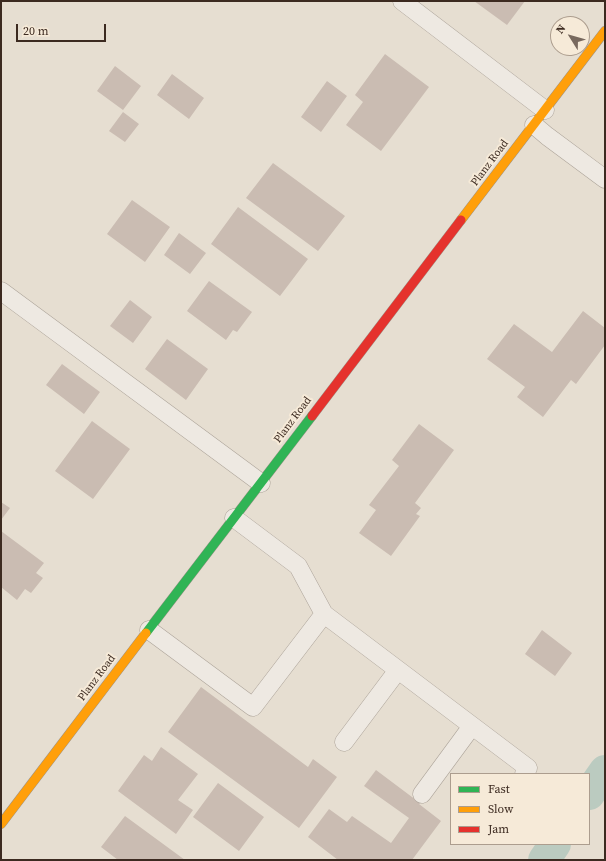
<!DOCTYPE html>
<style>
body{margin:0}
#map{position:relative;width:606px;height:861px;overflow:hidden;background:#e6ded1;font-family:"Source Serif 4",serif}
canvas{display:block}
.frame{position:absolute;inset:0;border:2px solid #3c2a20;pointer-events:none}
.legend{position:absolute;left:450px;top:773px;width:140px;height:72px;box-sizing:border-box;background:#f6ead8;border:1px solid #ac9d8e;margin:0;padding:5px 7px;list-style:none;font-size:12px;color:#3c2a20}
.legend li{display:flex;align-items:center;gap:8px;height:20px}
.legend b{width:20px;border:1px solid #ac9d8e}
.north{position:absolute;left:550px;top:16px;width:40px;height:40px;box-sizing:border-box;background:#f6ead8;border:1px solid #ac9d8e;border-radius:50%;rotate:307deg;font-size:11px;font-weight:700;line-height:16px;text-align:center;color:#3c2a20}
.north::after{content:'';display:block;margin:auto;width:14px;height:18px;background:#78695e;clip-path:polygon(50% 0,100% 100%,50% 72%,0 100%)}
.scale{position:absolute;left:16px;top:24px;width:90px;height:18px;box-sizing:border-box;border:2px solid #3c2a20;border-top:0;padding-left:5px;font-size:12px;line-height:14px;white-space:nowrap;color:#3c2a20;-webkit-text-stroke:3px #f6ead8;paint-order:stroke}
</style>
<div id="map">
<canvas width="606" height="861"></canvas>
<div class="frame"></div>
<ul class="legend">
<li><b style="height:5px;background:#30b455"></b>Fast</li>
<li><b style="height:5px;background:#ff9f0a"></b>Slow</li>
<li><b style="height:5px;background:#e5322d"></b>Jam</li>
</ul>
<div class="north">N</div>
<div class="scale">20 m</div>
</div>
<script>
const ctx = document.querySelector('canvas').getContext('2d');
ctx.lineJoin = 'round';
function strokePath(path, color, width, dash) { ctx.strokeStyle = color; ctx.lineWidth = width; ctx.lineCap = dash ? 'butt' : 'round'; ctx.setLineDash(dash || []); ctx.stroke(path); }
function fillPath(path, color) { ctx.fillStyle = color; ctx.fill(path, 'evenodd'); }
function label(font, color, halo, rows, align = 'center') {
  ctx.font = font + ' "Source Serif 4",serif'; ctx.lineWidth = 4; ctx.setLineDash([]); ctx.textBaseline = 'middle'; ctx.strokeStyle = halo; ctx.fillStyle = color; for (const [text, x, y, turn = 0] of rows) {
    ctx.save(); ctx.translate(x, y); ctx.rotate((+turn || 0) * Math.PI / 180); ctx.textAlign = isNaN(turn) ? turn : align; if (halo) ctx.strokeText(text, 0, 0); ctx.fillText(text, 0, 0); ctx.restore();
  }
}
strokePath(new Path2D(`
 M 589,794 L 605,771
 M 544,860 L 555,844`), '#bbcbc0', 32);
fillPath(new Path2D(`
 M 474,1 L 525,1 L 507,25 Z
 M 385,54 L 429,87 L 381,151 L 346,125 L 363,102 L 355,95 Z
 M 115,66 L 141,86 L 123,110 L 97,91 Z
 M 172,74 L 204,98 L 189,119 L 157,95 Z
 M 327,81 L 347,96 L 321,132 L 301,117 Z
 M 123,112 L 139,124 L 125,142 L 109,131 Z
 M 273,163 L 345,216 L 318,251 L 246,198 Z
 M 132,200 L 170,227 L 145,262 L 107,234 Z
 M 238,207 L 308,259 L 280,296 L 211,244 Z
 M 179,233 L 206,253 L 190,274 L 164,255 Z
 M 209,281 L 252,312 L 237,332 L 233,330 L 226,340 L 187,311 Z
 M 130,300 L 152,317 L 133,343 L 110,326 Z
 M 583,311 L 605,328 L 605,345 L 576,384 L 571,380 L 543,417 L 517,397 L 525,387 L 487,359 L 514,324 L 552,352 Z
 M 167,339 L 208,369 L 186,400 L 145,369 Z
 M 62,364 L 100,392 L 84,414 L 46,385 Z
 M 92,421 L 130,449 L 93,499 L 55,471 Z
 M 419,424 L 454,450 L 415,503 L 421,508 L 416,514 L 420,516 L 391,556 L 359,533 L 376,510 L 369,505 L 399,466 L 392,460 Z
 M 1,502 L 10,508 L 1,520 Z
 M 1,531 L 44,563 L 36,573 L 43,578 L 31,593 L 25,589 L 17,600 L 1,587 Z
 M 542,630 L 572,653 L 555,676 L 525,654 Z
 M 201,687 L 308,767 L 313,759 L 337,777 L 299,828 L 168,732 Z
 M 161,747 L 198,774 L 178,800 L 193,810 L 176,834 L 118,791 L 144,755 L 152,761 Z
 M 376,770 L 420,803 L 419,804 L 441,821 L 412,860 L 338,860 L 308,837 L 329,809 L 347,822 L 352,816 L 391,843 L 409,818 L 364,786 Z
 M 218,783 L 264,817 L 239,851 L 193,817 Z
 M 125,816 L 185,860 L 118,860 L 101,847 Z`), '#cabcb2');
const lane = new Path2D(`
 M 402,1 L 545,110
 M 534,125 L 547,136 L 605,179
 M 1,291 L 261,483
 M 324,614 L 528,768 L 524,774
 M 149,630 L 253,707 L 324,614 L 298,566 L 234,518
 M 344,742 L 398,670
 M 422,794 L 472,726`);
const fast = new Path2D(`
 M 146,633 L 312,416`);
const slow = new Path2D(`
 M 461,220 L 605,31
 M 1,824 L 146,633`);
const jam = new Path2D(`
 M 312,416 L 461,220`);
strokePath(lane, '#aca399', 19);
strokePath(fast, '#9c9389', 10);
strokePath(slow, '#9c9389', 10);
strokePath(jam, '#9c9389', 10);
strokePath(lane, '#eee9e2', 18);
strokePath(fast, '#30b455', 9);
strokePath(slow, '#ff9f0a', 9);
strokePath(jam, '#e5322d', 9);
label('11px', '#3c2a20', '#f6ead8', [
 ["Planz Road",490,163,-53],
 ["Planz Road",293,420,-53],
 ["Planz Road",97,678,-53]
]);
</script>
